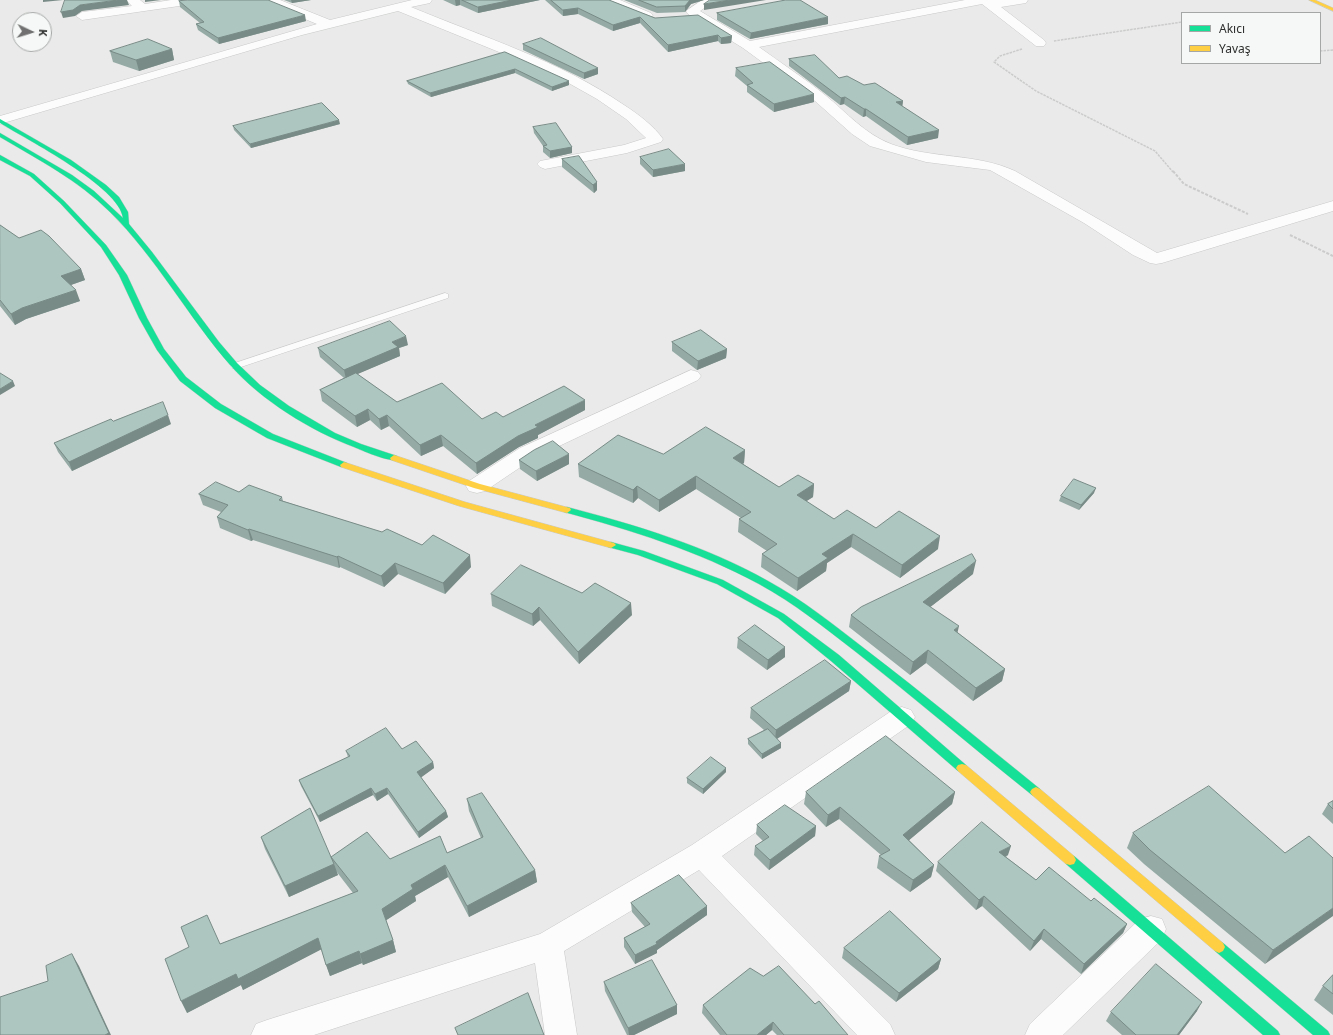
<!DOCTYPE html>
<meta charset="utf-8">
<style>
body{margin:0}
#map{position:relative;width:1333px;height:1035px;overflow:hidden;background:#e9eae9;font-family:"Noto Sans",sans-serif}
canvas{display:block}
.legend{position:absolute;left:1181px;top:12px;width:140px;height:52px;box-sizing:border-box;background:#f5f8f6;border:1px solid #a5a7a6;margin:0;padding:5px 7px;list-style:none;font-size:12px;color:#2d2e2d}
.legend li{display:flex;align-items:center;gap:8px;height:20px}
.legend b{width:20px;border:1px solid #a5a7a6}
.north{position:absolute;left:12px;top:12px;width:40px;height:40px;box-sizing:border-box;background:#f5f8f6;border:1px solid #a5a7a6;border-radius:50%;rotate:94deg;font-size:11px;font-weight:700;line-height:16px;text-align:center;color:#2d2e2d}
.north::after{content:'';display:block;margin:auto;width:14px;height:18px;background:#6f706f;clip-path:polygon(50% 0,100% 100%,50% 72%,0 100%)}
</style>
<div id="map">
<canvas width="1333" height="1035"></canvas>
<ul class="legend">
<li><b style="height:5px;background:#16e098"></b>Akıcı</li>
<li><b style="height:5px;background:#ffcf43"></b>Yavaş</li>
</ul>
<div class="north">K</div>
</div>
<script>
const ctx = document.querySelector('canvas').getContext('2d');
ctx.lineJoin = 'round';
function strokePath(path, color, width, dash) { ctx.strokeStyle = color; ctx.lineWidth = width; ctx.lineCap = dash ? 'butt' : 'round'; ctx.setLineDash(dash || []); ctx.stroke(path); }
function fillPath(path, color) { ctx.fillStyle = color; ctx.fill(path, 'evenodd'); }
const lane = new Path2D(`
 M 445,293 L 448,294 L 448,298 L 238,368 L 232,368 L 230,366 L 232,364 Z`);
const street = new Path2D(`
 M 126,0 L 140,0 L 145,4 L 171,0 L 199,0 L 193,4 L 82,20 L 76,16 L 82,12 L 132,6 Z
 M 264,0 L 280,0 L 330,20 L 412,0 L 432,0 L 430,3 L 411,7 C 483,37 560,61 624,105 C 638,114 654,126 663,139 L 661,142 L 627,153 L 545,169 L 540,167 L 537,164 L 540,161 L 624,145 L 646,138 L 626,119 L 597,99 L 565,81 L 531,65 L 398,11 L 302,35 L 0,124 L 0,116 L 317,24 L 266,3 Z
 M 604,0 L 620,0 L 651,13 L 653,16 L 647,20 L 643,19 L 606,3 Z
 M 702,0 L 716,0 L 700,11 L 750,41 L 965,0 L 1028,0 L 1026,3 L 1001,7 L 1044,40 L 1046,43 L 1044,46 L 1036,46 L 982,4 L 759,47 C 781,63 804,78 825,95 C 847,113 865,134 891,144 C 931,159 976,153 1015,171 L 1157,253 L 1333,201 L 1333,211 L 1162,263 L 1156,264 L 1150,263 L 1133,255 L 1084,223 L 990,170 L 926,162 L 870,146 L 852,134 L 815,101 L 743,48 L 688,14 L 686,11 Z
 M 691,370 L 698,372 L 701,376 L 698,380 L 534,458 L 485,491 L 477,493 L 469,491 L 466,486 L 469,481 L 520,448 Z
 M 902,707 L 911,710 L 915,717 L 911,724 L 722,856 L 890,1024 L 895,1035 L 857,1035 L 699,870 L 564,951 L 577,1035 L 545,1035 L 535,963 L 314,1035 L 251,1035 L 256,1024 L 267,1020 L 540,934 L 692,845 L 893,710 Z
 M 1151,916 L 1162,919 L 1166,929 L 1162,939 L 1063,1035 L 1025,1035 L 1030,1024 L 1140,919 Z`);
const fast = new Path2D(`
 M 0,119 L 71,160 L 106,185 L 119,197 L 128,212 L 129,224 L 152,252 L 219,342 L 237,363 L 260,385 L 289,406 L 335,433 L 361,444 L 397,456 L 398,458 L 397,460 C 389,462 363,451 354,447 C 311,431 261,400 231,366 C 188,317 156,257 110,212 C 78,180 39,160 0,137 L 0,133 L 72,175 L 94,191 L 123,218 C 120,187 26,139 0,123 Z
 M 0,155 L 34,174 L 64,201 L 106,245 L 127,275 L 147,318 L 164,349 L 186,377 L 221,404 L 273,434 L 347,463 L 348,465 L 347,467 L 341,467 L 267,438 L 215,408 L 180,381 L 157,350 L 139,318 L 119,275 L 101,247 L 60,203 L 30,176 L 0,160 Z
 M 567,507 C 636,525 706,546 768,581 C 803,600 834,625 865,649 C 924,694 982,742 1040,789 L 1042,792 L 1040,795 L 1036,797 L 1032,795 C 973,748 916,699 856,652 C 825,628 794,603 759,584 C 698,551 631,530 564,512 L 563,510 Z
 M 611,542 L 644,551 L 723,580 L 784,614 L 839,655 L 966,765 L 968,768 L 966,771 L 962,772 L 958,771 L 831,661 L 778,618 L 717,584 L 638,555 L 608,547 L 606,545 L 608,543 Z
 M 1070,855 L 1074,856 L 1278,1031 L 1280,1035 L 1263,1035 L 1066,864 L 1064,860 L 1066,856 Z
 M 1219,941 L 1223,943 L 1328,1031 L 1330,1035 L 1313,1035 L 1215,951 L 1213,947 L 1215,943 Z`);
const slow = new Path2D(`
 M 1309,0 L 1315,0 L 1333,8 L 1333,11 Z
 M 394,455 L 480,484 L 570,508 L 571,510 L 567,513 L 474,488 L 391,460 L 390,458 Z
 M 344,462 L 465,502 L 614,543 L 616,545 L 611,548 L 459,506 L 341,467 L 340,465 Z
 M 962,764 L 966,765 L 1074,856 L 1076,860 L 1074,864 L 1070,865 L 1066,864 L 958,771 L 956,768 L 958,765 Z
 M 1036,787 L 1040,789 L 1223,943 L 1225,947 L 1223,951 L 1219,953 L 1215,951 L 1032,795 L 1030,792 L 1032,789 Z`);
strokePath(lane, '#c7c8c7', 1);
strokePath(street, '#c7c8c7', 1);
strokePath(fast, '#c7c8c7', 1);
strokePath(slow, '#c7c8c7', 1);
strokePath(new Path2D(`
 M 1054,41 L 1182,22
 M 1022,49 L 1000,56 L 994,62 L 1036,91 L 1155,151 L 1173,172
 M 1320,51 L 1333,50`), '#cacbca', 1.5, [2.5, 1]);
strokePath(new Path2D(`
 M 1173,171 L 1184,184 L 1248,214
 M 1290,235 L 1333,256`), '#cacbca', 2, [3, 1.5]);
fillPath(lane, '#fcfcfc');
fillPath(street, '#fcfcfc');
fillPath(fast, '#16e098');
fillPath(slow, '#ffcf43');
fillPath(new Path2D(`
 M 284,0 L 311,0 L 292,3 Z
 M 443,0 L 540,0 L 478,13 L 460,5 L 456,6 Z
 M 545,0 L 609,0 L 655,18 L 732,36 L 731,43 L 721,44 L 718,41 L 668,52 L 640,23 L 613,31 L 578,14 L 563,16 Z
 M 624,0 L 704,0 L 691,4 L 685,12 L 657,13 Z
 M 179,1 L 306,21 L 219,44 L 198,30 L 196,24 L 200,23 L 180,7 Z
 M 717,13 L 828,24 L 750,39 L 717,20 Z
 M 523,44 L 598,74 L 584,79 L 523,50 Z
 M 172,49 L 174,60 L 139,71 L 113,62 L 110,51 Z
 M 505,52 L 569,85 L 552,91 L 515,73 L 431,97 L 408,84 L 407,81 Z
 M 789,59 L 839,78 L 864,85 L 903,101 L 902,107 L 938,138 L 907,145 L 866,116 L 863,117 L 844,104 L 840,105 L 789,66 Z
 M 736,68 L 814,102 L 774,112 L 747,92 L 747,86 L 735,76 Z
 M 340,124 L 251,148 L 234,130 L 233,126 Z
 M 533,127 L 572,147 L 572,153 L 550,158 L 543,152 L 543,146 L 534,133 Z
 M 640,157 L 685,171 L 653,177 L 640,164 Z
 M 562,159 L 597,182 L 597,190 L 594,193 L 562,167 Z
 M 0,225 L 19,238 L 81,269 L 85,280 L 71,285 L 80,301 L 26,319 L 15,325 L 0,306 Z
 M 672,342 L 727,349 L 726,358 L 697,370 L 672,351 Z
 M 408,345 L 399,348 L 400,356 L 357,374 L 397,402 L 482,419 L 585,410 L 538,435 L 538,438 L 519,447 L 477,474 L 443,446 L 421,456 L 389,426 L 381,430 L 370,420 L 357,427 L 322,401 L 320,390 L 344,378 L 320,357 L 318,348 Z
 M 171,424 L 72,471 L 58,452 L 54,443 Z
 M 745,450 L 744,463 L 743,464 L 779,487 L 814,484 L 813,497 L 806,501 L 834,519 L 876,528 L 938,549 L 900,578 L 851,547 L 827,563 L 826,571 L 797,591 L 761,567 L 762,554 L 767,551 L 738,532 L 739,519 L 741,518 L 696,489 L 659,512 L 638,498 L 633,503 L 579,477 L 578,464 L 663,454 Z
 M 519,460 L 569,464 L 537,481 L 520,469 Z
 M 239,492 L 282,497 L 283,501 L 422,545 L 471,567 L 445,594 L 398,574 L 384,587 L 340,567 L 339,568 L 253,540 L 251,541 L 220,528 L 217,517 L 221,512 L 203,505 L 199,494 Z
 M 1094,493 L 1079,510 L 1059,501 L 1061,496 Z
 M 973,574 L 930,607 L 957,632 L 1005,669 L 1002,681 L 973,701 L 926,663 L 910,675 L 849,627 L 851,615 Z
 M 582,593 L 632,615 L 579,664 L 540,620 L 533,626 L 492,606 L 491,594 Z
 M 738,638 L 785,657 L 767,670 L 737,648 Z
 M 851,681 L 849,691 L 777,739 L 781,748 L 762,759 L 748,744 L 748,739 L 764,730 L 750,718 L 751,708 Z
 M 402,749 L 433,762 L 434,768 L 421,777 L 446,811 L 448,817 L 419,838 L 388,794 L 377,801 L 373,795 L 320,822 L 301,786 L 299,780 L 348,757 L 346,751 Z
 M 726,772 L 703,794 L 687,783 L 687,778 Z
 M 806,792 L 955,792 L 952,804 L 909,840 L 934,865 L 931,877 L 910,892 L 877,868 L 879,856 L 881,855 L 839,819 L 826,827 L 804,804 Z
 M 467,799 L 535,870 L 537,882 L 469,917 L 448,877 L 415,896 L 416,901 L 386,920 L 393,940 L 396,952 L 363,965 L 362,963 L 330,976 L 321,949 L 243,990 L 241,985 L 187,1013 L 189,947 L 220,944 L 353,893 L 336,871 L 338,875 L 289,897 L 265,849 L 261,837 L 331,857 L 390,859 L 447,853 L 481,838 L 469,811 Z
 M 1333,801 L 1333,824 L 1322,814 L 1328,804 Z
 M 757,825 L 816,826 L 815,836 L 769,870 L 754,855 L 755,846 L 763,841 L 756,834 Z
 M 1133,833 L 1285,853 L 1333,858 L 1265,964 L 1144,864 L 1127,848 Z
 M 1008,855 L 1006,857 L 1036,880 L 1091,901 L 1127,924 L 1123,933 L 1081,974 L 1041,939 L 1030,951 L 982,906 L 976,910 L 936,871 L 938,862 Z
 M 631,903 L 707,906 L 707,915 L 657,950 L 657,953 L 635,964 L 624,947 L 624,938 L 645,927 L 632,912 Z
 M 844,948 L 941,959 L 938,969 L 896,1002 L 842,958 Z
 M 1333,975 L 1333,1015 L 1314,1000 L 1323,986 Z
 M 763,976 L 815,1004 L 848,1035 L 777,1035 L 772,1030 L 766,1035 L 720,1035 L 702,1013 L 703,1005 Z
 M 604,982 L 677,1005 L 677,1014 L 634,1035 L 627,1035 L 605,991 Z
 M 1197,1011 L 1179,1035 L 1122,1035 L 1106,1021 L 1111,1012 Z`), '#95aaa5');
fillPath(new Path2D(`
 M 43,0 L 63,0 L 43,2 Z
 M 118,0 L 127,0 L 129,5 L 82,11 L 75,16 L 63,18 L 61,12 L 80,5 Z
 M 145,0 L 161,0 L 145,2 Z
 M 291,0 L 311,0 L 292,3 Z
 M 455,0 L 460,0 L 460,5 L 456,6 Z
 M 512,0 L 540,0 L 478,13 L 478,7 Z
 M 690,0 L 704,0 L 691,4 L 685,12 L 685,6 Z
 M 730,0 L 766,0 L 704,10 L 704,4 Z
 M 578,8 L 578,14 L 563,16 L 563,10 Z
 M 305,15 L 306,21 L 219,44 L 218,38 Z
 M 640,17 L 640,23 L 613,31 L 613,25 Z
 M 828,17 L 828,24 L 750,39 L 751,33 Z
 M 718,35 L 718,41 L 668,52 L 668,45 Z
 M 732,36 L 731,43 L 721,44 L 721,38 Z
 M 172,49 L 174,60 L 139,71 L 136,60 Z
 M 598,68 L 598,74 L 584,79 L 584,73 Z
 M 515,69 L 515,73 L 431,97 L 430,93 Z
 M 569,81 L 569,85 L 552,91 L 552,87 Z
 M 814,94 L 814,102 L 774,112 L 774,104 Z
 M 845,97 L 844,104 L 840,105 L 841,98 Z
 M 903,101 L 902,108 L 896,102 Z
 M 864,109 L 866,109 L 866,116 L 863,117 Z
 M 339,120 L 340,124 L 251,148 L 250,144 Z
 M 939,130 L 938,138 L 907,145 L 908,137 Z
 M 572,147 L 572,153 L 550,158 L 550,151 Z
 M 685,164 L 685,171 L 653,177 L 653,170 Z
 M 597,182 L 597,190 L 594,193 L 593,185 Z
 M 81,269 L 85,280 L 65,287 L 61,276 Z
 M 76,290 L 80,301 L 26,319 L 15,325 L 11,314 L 22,308 Z
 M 406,336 L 408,345 L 399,348 L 400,356 L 346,379 L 344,370 L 392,342 Z
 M 727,349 L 726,358 L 697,370 L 698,361 Z
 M 13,381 L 15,386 L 0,395 L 0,389 Z
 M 585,400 L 585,410 L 538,435 L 538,438 L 519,447 L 477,474 L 476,463 L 535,425 Z
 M 368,409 L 370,420 L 357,427 L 355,416 Z
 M 168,415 L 171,424 L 72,471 L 69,462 Z
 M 387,415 L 389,426 L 381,430 L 379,419 Z
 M 441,435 L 443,446 L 421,456 L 420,445 Z
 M 745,450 L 744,463 L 732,470 L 733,458 Z
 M 569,454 L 569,464 L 537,481 L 536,471 Z
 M 696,476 L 696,489 L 659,512 L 659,500 Z
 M 814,484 L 813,497 L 796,508 L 797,495 Z
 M 637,486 L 638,498 L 633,503 L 633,490 Z
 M 1096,488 L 1094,493 L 1079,510 L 1081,505 Z
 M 249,529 L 253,540 L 251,541 L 248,530 Z
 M 853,534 L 851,547 L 827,563 L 826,571 L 797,591 L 798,578 L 822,554 Z
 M 940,536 L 938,549 L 900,578 L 902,565 Z
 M 470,555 L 471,567 L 445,594 L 443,583 Z
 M 338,556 L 340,567 L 339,568 L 337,557 Z
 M 976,561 L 973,574 L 920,615 L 923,602 Z
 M 395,563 L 398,574 L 384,587 L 381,576 Z
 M 631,603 L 632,615 L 579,664 L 578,652 Z
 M 539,607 L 540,620 L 533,626 L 532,614 Z
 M 959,626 L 956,639 L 954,630 Z
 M 785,647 L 785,657 L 767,670 L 768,660 Z
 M 928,650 L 926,663 L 910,675 L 913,662 Z
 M 1005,669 L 1002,681 L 973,701 L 976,688 Z
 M 851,681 L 849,691 L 775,740 L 776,730 Z
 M 781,743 L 781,748 L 762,759 L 762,754 Z
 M 433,762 L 434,768 L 419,779 L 417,772 Z
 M 726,768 L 726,772 L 703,794 L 703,789 Z
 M 371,788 L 373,795 L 320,822 L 318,816 Z
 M 387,788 L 388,794 L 377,801 L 375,794 Z
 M 955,792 L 952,804 L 901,847 L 903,835 Z
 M 840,807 L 839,819 L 826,827 L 828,815 Z
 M 446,811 L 448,817 L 419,838 L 418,832 Z
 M 816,826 L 815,836 L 769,870 L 770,860 Z
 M 1011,846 L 1008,855 L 996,861 L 999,852 Z
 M 334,864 L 338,875 L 289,897 L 285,886 Z
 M 445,865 L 448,877 L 415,896 L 416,901 L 385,921 L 382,909 L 411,885 Z
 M 934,865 L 931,877 L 910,892 L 913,880 Z
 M 535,870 L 537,882 L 469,917 L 467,906 Z
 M 984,896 L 982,906 L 976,910 L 979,900 Z
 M 707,906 L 707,915 L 657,950 L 657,953 L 635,964 L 635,955 L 656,942 Z
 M 1333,908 L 1333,916 L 1265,964 L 1273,950 Z
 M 1127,924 L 1123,933 L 1081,974 L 1084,964 Z
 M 1044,929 L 1041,939 L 1030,951 L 1034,941 Z
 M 318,938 L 322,949 L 243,990 L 241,985 L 187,1013 L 181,1001 L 236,974 Z
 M 393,940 L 396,952 L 363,965 L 360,954 Z
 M 359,951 L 362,963 L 330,976 L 326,965 Z
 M 72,954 L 79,966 L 111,1035 L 105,1035 Z
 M 941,959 L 938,969 L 896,1002 L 899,993 Z
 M 1202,1002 L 1197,1011 L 1179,1035 L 1177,1035 Z
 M 677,1005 L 677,1014 L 634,1035 L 629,1035 L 628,1028 Z
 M 773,1022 L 772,1030 L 766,1035 L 757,1035 Z`), '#798b86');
const building = new Path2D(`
 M 65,0 L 118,0 L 80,5 L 73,10 L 61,12 Z
 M 188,0 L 268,0 L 305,15 L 218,38 L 196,24 L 204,22 L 179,1 Z
 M 462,0 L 512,0 L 478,7 Z
 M 551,0 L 609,0 L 655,18 L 698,15 L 732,36 L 721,38 L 718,35 L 668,45 L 640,17 L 613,25 L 578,8 L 563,10 Z
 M 639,0 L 690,0 L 685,6 L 657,7 Z
 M 710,0 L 730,0 L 704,4 Z
 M 786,0 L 800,0 L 828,17 L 751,33 L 717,13 Z
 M 541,38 L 598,68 L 584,73 L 523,44 Z
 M 148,39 L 172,49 L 136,60 L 110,51 Z
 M 505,52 L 569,81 L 552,87 L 515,69 L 430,93 L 407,81 Z
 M 815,55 L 839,78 L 847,76 L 864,85 L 875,83 L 903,101 L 896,102 L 939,130 L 908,137 L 866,109 L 864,109 L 845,97 L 841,98 L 789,59 Z
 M 770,62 L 814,94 L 774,104 L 747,85 L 753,83 L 736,68 Z
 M 322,103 L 339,120 L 250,144 L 233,126 Z
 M 556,123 L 572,147 L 550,151 L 543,146 L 547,145 L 533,127 Z
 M 669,149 L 685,164 L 653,170 L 640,157 Z
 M 579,156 L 597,182 L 593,185 L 562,159 Z
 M 0,225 L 19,238 L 41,230 L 49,236 L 81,269 L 61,276 L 76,290 L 22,308 L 11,314 L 0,300 Z
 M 390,321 L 406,336 L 392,342 L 398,347 L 344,370 L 318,348 Z
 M 701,330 L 727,349 L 698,361 L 672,342 Z
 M 0,373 L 13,381 L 0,389 Z
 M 356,373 L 397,402 L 442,383 L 482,419 L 496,412 L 503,417 L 564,386 L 585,400 L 535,425 L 538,427 L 518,436 L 476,463 L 441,435 L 420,445 L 387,415 L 379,419 L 368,409 L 355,416 L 320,390 Z
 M 163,402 L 168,415 L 69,462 L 54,443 L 111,419 L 113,421 Z
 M 706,427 L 745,450 L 733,458 L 779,487 L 798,475 L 814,484 L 797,495 L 834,519 L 847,510 L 876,528 L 899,511 L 940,536 L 902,565 L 853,534 L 822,554 L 828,558 L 798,578 L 762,554 L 777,544 L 739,519 L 751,512 L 696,476 L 659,500 L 637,486 L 633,490 L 578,464 L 618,435 L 663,454 Z
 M 553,441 L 569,454 L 536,471 L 519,460 L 534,450 Z
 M 1074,479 L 1096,488 L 1081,505 L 1061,496 Z
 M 216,482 L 239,492 L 249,485 L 282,497 L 279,500 L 382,532 L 387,529 L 422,545 L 433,535 L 470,555 L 443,583 L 395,563 L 381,576 L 338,556 L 337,557 L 249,529 L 248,530 L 217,517 L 228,505 L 199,494 Z
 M 972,554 L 976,561 L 923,602 L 959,626 L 954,630 L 1005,669 L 976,688 L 928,650 L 913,662 L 851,615 L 861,607 Z
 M 521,565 L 582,593 L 595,583 L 631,603 L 578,652 L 539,607 L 532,614 L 491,594 Z
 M 755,625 L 785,647 L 768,660 L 738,638 Z
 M 825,660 L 851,681 L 776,730 L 751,708 Z
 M 386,728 L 402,749 L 416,741 L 433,762 L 417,772 L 446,811 L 418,832 L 387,788 L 375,794 L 371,788 L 318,816 L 299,780 L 350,756 L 346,751 Z
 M 768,729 L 781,743 L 762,754 L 748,739 Z
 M 886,736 L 955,792 L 903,835 L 934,865 L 913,880 L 879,856 L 890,850 L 840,807 L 828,815 L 806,792 Z
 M 711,757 L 726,768 L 703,789 L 687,778 Z
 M 1209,786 L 1285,853 L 1309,836 L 1333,858 L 1333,908 L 1273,950 L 1150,850 L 1133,833 Z
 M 482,793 L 535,870 L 467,906 L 445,865 L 411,885 L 413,889 L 382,909 L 393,940 L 360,954 L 359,951 L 326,965 L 318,938 L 238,979 L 236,974 L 181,1001 L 165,959 L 189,947 L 181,927 L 207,915 L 220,944 L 358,891 L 331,857 L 334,864 L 285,886 L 261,837 L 310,808 L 331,857 L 367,832 L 390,859 L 440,836 L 447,853 L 483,837 L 467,799 Z
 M 1333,801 L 1333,809 L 1328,804 Z
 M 785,805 L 816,826 L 770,860 L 755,846 L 769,837 L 757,825 Z
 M 982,822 L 1011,846 L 999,852 L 1036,880 L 1049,867 L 1091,901 L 1094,898 L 1127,924 L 1084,964 L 1044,929 L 1034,941 L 984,896 L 979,900 L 938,862 Z
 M 679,875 L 707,906 L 656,942 L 657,944 L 635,955 L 624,938 L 650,924 L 631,903 Z
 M 890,911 L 941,959 L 899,993 L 844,948 Z
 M 72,954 L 109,1033 L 105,1035 L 0,1035 L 0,997 L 48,981 L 46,966 Z
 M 652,960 L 677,1005 L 628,1028 L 604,982 Z
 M 1156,964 L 1202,1002 L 1177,1035 L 1136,1035 L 1111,1012 Z
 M 779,966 L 815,1004 L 819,1001 L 848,1035 L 784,1035 L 773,1022 L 757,1035 L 727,1035 L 703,1005 L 750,968 L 763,976 Z
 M 1333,975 L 1333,994 L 1323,986 Z
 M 528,993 L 544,1035 L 458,1035 L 455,1028 Z`);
fillPath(building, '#adc6c0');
strokePath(building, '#798b86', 1);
</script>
